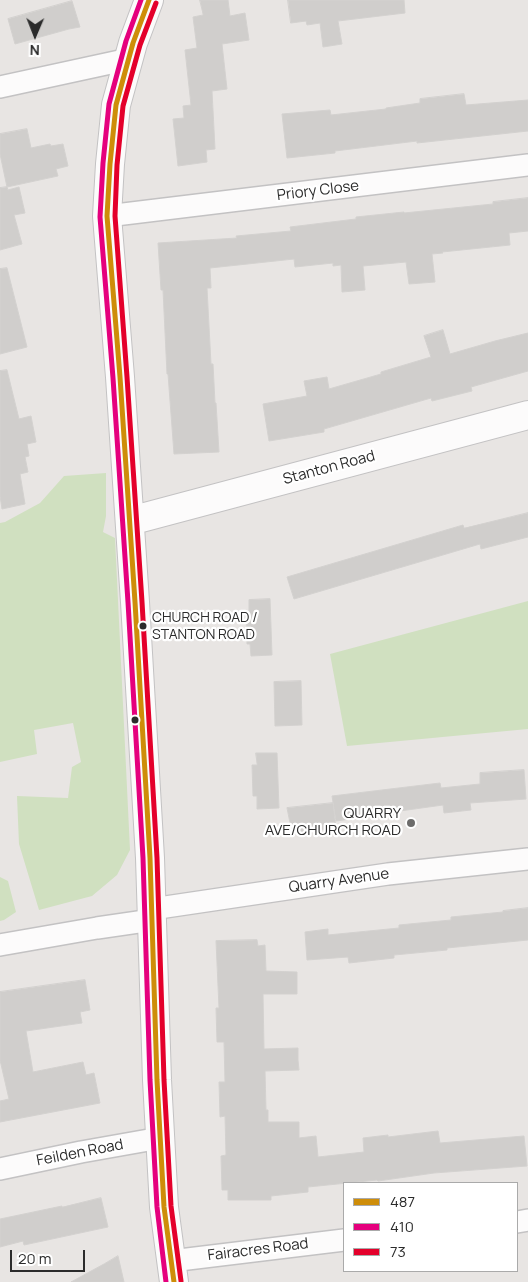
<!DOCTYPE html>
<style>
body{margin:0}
#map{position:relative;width:528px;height:1282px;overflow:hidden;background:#e8e5e3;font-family:Manrope,sans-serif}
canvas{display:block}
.legend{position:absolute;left:343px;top:1182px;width:175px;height:90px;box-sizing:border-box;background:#fff;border:1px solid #aaa;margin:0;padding:6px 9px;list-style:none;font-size:15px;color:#2b2b2b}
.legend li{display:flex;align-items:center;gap:10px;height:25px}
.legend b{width:25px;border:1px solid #aaa}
.north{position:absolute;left:10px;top:10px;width:50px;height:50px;-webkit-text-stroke:4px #fff;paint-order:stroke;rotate:181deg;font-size:14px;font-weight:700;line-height:20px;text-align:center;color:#2b2b2b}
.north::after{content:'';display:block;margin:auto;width:18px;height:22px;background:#2b2b2b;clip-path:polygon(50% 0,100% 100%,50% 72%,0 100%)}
.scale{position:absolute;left:10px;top:1250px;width:75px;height:22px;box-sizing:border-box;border:2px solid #2b2b2b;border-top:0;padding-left:6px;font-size:15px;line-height:18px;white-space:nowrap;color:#2b2b2b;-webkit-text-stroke:4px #fff;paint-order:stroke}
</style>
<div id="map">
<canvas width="528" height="1282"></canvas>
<ul class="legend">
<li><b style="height:6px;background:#ce8d09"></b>487</li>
<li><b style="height:6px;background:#e5007d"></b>410</li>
<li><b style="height:6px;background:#e4002b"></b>73</li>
</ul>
<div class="north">N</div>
<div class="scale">20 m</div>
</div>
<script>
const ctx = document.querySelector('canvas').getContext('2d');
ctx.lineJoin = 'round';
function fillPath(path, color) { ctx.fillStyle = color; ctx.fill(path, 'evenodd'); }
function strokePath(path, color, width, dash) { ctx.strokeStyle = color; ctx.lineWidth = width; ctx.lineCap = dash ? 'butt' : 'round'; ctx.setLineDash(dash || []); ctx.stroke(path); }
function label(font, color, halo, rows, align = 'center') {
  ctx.font = font + ' Manrope,sans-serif'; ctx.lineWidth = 4.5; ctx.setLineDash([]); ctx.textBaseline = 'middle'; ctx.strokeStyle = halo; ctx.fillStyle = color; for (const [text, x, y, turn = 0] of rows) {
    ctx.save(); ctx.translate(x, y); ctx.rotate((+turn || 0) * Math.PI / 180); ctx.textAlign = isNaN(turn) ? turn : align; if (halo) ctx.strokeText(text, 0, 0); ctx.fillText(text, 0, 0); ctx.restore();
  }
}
fillPath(new Path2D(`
 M 106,473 L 106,516 L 103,532 L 115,538 L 130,850 L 117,875 L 92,896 L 39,910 L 19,844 L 17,796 L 68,798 L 72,767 L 81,762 L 73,723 L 34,730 L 37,754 L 0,762 L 0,523 L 5,522 L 40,503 L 64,476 Z
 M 528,601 L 528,729 L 347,746 L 330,654 Z
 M 0,877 L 8,881 L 16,912 L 4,920 L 0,921 Z`), '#d0e0c0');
const building = new Path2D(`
 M 200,0 L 228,0 L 230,16 L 245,13 L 249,40 L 222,44 L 227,89 L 212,91 L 215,149 L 206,150 L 207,162 L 178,166 L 173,119 L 184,118 L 183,106 L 191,105 L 185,50 L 197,48 L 193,17 L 203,15 Z
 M 288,0 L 404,0 L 405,13 L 338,21 L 342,44 L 323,47 L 320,23 L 307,25 L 306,21 L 291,23 Z
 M 72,1 L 80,27 L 69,29 L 15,44 L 8,19 Z
 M 464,94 L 466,105 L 528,100 L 528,131 L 417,143 L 417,141 L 335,151 L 335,153 L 287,158 L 282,114 L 330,110 L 331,115 L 386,109 L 386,108 L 420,103 L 420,99 Z
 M 27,129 L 31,148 L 50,144 L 51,146 L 63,144 L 68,166 L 56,169 L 58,176 L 7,187 L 0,154 L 0,134 Z
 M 7,187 L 8,190 L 19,187 L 25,213 L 14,215 L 22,244 L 0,250 L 0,188 Z
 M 528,198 L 528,231 L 509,233 L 510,245 L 442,252 L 443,253 L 432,254 L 435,282 L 409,284 L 406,262 L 363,266 L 365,290 L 342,292 L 341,265 L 333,266 L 333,263 L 295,267 L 294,259 L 210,268 L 211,288 L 207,288 L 211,364 L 213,364 L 215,403 L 216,403 L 219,452 L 174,454 L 168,374 L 167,374 L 163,290 L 161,290 L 158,243 L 237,238 L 236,236 L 291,231 L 290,227 L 356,219 L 356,217 L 404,212 L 404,213 L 493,204 L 493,202 Z
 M 7,268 L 27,347 L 0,354 L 0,269 Z
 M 443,330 L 450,354 L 495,341 L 528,333 L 528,371 L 471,387 L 472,391 L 432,401 L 431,398 L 324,429 L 324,432 L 269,441 L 263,404 L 307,396 L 304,381 L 327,377 L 329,389 L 381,374 L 381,372 L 431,357 L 424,336 Z
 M 7,370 L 19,419 L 31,416 L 36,442 L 27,444 L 29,456 L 25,457 L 28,472 L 20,474 L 25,504 L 2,509 L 0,496 L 0,371 Z
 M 528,513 L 528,537 L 481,549 L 480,544 L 294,599 L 287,577 L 463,525 L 464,528 Z
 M 270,599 L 272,655 L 251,656 L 250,644 L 247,644 L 246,612 L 249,612 L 249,600 Z
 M 301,681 L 302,725 L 275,726 L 274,682 Z
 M 256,753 L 277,753 L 279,808 L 257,809 L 257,796 L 253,796 L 252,765 L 257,765 Z
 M 524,770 L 526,799 L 470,803 L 471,810 L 444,813 L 443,805 L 357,817 L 358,818 L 336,821 L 332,796 L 440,783 L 441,788 L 480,784 L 480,773 Z
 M 333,803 L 336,828 L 292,833 L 287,808 Z
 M 528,908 L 528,940 L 447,948 L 447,950 L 394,955 L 394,958 L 349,963 L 348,957 L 307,960 L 305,932 L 328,929 L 328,935 L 399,928 L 399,925 L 451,920 L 451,917 L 503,912 L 503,911 Z
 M 257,940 L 258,946 L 265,945 L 266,971 L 297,972 L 297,994 L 263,994 L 264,1049 L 298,1048 L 298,1060 L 299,1070 L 265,1071 L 266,1110 L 268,1110 L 268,1122 L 299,1122 L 299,1138 L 316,1136 L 318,1157 L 364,1152 L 363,1138 L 388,1135 L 388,1137 L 438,1131 L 440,1143 L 524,1136 L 527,1166 L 434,1173 L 378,1181 L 377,1180 L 308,1187 L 308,1192 L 271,1196 L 271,1200 L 228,1200 L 228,1190 L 222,1190 L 221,1156 L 226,1155 L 225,1116 L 220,1117 L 219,1082 L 225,1082 L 224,1042 L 217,1042 L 216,1008 L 219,1008 L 216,941 Z
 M 85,980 L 90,1010 L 80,1012 L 82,1023 L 26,1031 L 33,1072 L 83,1062 L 86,1075 L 94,1073 L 100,1103 L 0,1122 L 0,1101 L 9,1099 L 0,1060 L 0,992 Z
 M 101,1198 L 108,1227 L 24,1245 L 23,1241 L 0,1247 L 0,1219 L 62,1206 L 62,1207 Z
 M 118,1256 L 124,1282 L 71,1282 L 104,1264 Z`);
fillPath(building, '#d0cecc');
strokePath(building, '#d3d1cf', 1);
const street = new Path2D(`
 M 0,87 L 129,59
 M 107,216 L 528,165
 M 152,909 L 388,874 L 528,859
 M 0,945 L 97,928 L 152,920
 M 0,1169 L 81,1152 L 160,1138
 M 517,1222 L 528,1220
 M 171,1261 L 344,1240`);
const secondary = new Path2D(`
 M 149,0 L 133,43 L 116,105 L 110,164 L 107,216 L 120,377 L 135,602 L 150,858 L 157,1080 L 164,1207 L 174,1282
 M 130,521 L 528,415`);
strokePath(street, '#c3c2c3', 24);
strokePath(secondary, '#c3c2c3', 30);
strokePath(street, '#fcfbfb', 21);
strokePath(secondary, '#fcfbfb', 28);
strokePath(new Path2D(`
 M 149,0 L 133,43 L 116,105 L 110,164 L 107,216 L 120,377 L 135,602 L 150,858 L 157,1080 L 164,1207 L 174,1282`), '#ce8d09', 5);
strokePath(new Path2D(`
 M 141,0 L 126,41 L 109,104 L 103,163 L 100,217 L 113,378 L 128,602 L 143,858 L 150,1080 L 157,1207 L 166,1282`), '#e5007d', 5);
strokePath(new Path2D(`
 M 156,3 L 140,45 L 123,106 L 117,165 L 115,216 L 127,377 L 142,602 L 157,858 L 164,1080 L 171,1206 L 181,1281`), '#e4002b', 5);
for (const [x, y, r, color] of [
 [143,626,4.5,"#2b2b2b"],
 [135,720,4.5,"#2b2b2b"],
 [411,823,5,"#6d6c6b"]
]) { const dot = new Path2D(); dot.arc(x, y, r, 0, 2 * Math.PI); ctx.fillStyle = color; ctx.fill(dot); strokePath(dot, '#fff', 2); }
label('14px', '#2b2b2b', '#fff', [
 ["CHURCH ROAD /",152,618],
 ["STANTON ROAD",152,635]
], 'left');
label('15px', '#2b2b2b', '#fff', [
 ["Priory Close",318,191,-7],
 ["Stanton Road",329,468,-15],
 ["Quarry Avenue",339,881,-8],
 ["Feilden Road",80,1153,-11],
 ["Fairacres Road",258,1250,-7]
]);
label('15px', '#2b2b2b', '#fff', [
 ["QUARRY",401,814],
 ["AVE/CHURCH ROAD",401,831]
], 'right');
</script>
